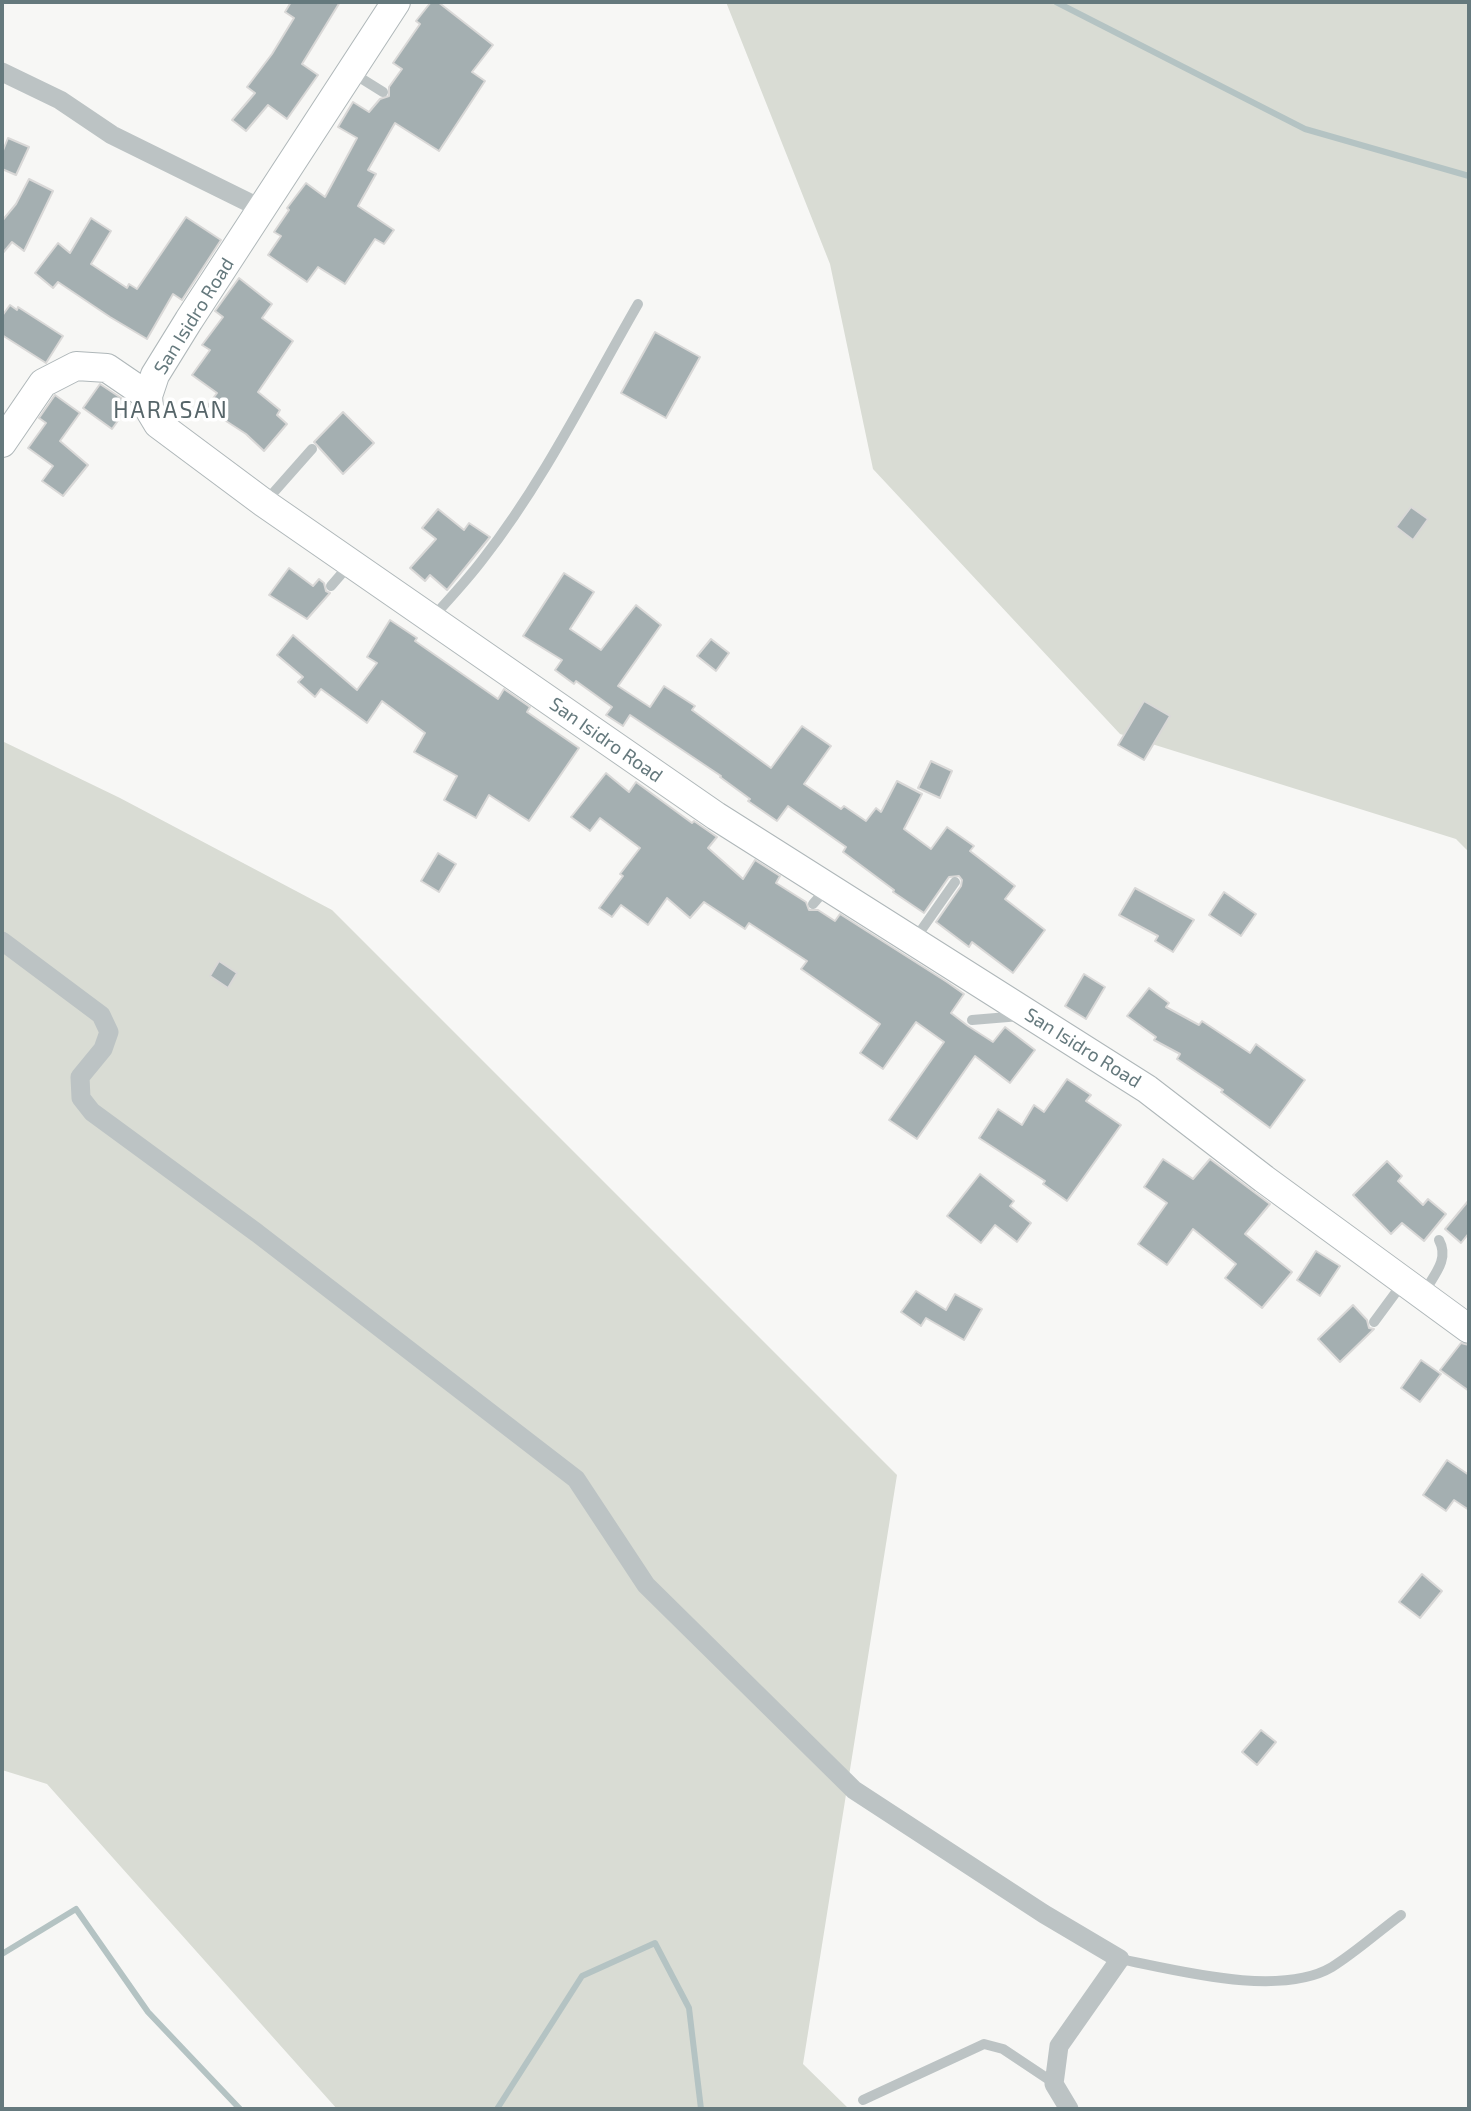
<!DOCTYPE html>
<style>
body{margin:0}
#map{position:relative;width:1471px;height:2111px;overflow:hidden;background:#f7f7f5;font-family:"Exo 2",sans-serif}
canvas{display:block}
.frame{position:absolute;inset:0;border:4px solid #65797d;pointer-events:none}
</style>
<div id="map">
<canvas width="1471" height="2111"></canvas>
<div class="frame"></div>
</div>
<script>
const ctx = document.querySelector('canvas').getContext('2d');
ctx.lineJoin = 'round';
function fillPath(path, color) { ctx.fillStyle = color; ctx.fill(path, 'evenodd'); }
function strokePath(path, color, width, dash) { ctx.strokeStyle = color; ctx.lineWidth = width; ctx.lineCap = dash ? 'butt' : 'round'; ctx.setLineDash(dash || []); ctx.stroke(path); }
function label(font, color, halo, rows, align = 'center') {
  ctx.font = font + ' "Exo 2",sans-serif'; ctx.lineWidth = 7; ctx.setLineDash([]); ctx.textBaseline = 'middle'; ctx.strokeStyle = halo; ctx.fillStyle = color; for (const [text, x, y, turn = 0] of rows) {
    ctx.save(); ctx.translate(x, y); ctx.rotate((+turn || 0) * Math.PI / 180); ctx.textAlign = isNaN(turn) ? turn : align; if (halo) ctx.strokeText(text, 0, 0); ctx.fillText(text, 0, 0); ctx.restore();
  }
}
fillPath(new Path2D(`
 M 726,2 L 1469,2 L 1469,852 L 1456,839 L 1120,734 L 873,469 L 830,264 Z
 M 2,741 L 120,798 L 332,910 L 897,1475 L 803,2064 L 849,2109 L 337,2109 L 47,1784 L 2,1770 Z`), '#d9dcd4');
strokePath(new Path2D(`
 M 1056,2 L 1305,129 L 1469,176
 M 2,1954 L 76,1909 L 148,2012 L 240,2109
 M 497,2109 L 582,1976 L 655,1943 L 689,2008 L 701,2109`), '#b4c3c3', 6);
const building = new Path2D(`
 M 291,2 L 340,2 L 302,64 L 318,75 L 287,119 L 268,105 L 246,131 L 232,120 L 255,93 L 247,87 L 272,54 L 294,18 L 285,12 Z
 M 431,2 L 438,2 L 493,45 L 472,72 L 485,81 L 439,151 L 395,123 L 368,170 L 376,174 L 358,206 L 394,230 L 384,244 L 375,239 L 345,284 L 318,267 L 307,282 L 268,255 L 281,236 L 274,232 L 289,210 L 287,208 L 306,183 L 325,197 L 357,138 L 338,127 L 353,102 L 369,112 L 380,99 L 389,96 L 389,87 L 402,69 L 393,63 L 420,24 L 416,21 Z
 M 8,138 L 29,147 L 16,175 L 2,169 L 2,153 Z
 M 29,179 L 53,191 L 24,251 L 12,242 L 2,254 L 2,221 L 16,204 Z
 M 186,217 L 221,240 L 182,300 L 173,294 L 147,339 L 110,317 L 58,282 L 53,288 L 35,273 L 58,243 L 70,253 L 91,218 L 111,231 L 91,264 L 127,288 L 129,284 L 137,289 Z
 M 239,278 L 272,304 L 262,318 L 293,341 L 258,392 L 280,410 L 277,415 L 287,424 L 264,451 L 246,434 L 206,408 L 217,393 L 192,375 L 210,350 L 202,345 L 223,317 L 215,311 Z
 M 10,305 L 17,310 L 18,307 L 63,336 L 46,363 L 2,335 L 2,316 Z
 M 655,332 L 700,357 L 666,418 L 621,393 Z
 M 100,384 L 130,404 L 112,429 L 83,408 Z
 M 55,395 L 80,413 L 60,441 L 88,465 L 63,496 L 42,481 L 53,466 L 28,448 L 46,423 L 39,418 Z
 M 343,412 L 374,443 L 343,474 L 314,442 Z
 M 1411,507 L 1428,519 L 1413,540 L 1396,527 Z
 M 438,509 L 464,530 L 469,523 L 490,537 L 447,590 L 430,575 L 425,581 L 410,568 L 436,539 L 422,528 Z
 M 289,568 L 313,586 L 319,579 L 324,583 L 326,591 L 330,593 L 307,619 L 269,595 Z
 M 564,573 L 594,592 L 570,629 L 601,650 L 636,605 L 661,625 L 618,686 L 650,707 L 664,686 L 695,706 L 692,710 L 771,768 L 802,726 L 831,746 L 804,784 L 841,809 L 844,806 L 866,821 L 876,808 L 881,812 L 897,781 L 922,794 L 904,829 L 931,849 L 947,827 L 974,846 L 970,851 L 1015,886 L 1005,899 L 1045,930 L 1013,973 L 972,942 L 969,947 L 936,922 L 961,886 L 962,880 L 959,876 L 949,877 L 924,913 L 893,892 L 894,890 L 843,852 L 846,847 L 788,806 L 777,821 L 748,801 L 750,799 L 720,777 L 721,776 L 630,715 L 623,726 L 606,715 L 612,707 L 576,681 L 574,684 L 555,670 L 562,660 L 523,636 Z
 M 390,620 L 417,638 L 415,641 L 498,699 L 504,689 L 530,707 L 527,712 L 579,748 L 529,821 L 489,795 L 476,818 L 444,800 L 457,776 L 414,752 L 425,733 L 382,701 L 367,723 L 321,689 L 315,697 L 298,682 L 303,677 L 277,655 L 293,635 L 357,690 L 377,663 L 367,657 Z
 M 711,639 L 729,653 L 716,671 L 697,656 Z
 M 1144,701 L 1170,716 L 1144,760 L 1118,745 Z
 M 931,761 L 952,771 L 940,798 L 918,788 Z
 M 606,773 L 629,792 L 636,782 L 692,823 L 694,821 L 717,837 L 708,848 L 743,879 L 755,860 L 780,876 L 776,883 L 806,902 L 809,910 L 818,910 L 835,921 L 840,914 L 947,982 L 964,994 L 951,1013 L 968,1026 L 993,1042 L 1005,1027 L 1035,1050 L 1010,1083 L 975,1056 L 917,1139 L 889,1120 L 944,1042 L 916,1022 L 883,1069 L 860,1053 L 880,1024 L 801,969 L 807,961 L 749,923 L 745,929 L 704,902 L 690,918 L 667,898 L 648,925 L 621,905 L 612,917 L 599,908 L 623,876 L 620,874 L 640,848 L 600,818 L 590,831 L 571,817 Z
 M 438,853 L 456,864 L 439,892 L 421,881 Z
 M 1135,888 L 1194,920 L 1173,952 L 1155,941 L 1158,936 L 1119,915 Z
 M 1224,892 L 1256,914 L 1241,936 L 1209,915 Z
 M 219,961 L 237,973 L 228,988 L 210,976 Z
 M 1084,974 L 1105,987 L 1086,1019 L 1065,1006 Z
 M 1149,988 L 1169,1003 L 1166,1007 L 1199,1025 L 1202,1021 L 1250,1053 L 1256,1044 L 1305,1080 L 1270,1128 L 1221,1092 L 1223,1090 L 1177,1059 L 1180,1054 L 1154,1040 L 1156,1037 L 1127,1016 Z
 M 1067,1079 L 1091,1095 L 1086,1101 L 1121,1125 L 1067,1201 L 1043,1184 L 1045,1181 L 979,1138 L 998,1109 L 1022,1125 L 1034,1105 L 1044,1112 Z
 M 1163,1159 L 1193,1179 L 1210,1159 L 1270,1204 L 1245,1234 L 1292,1272 L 1262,1308 L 1225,1278 L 1236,1264 L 1193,1229 L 1167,1265 L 1138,1244 L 1167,1203 L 1144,1187 Z
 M 1387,1161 L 1402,1176 L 1398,1181 L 1423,1205 L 1428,1199 L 1446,1214 L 1424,1241 L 1402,1223 L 1391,1234 L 1353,1195 Z
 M 980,1174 L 1014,1201 L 1010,1206 L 1031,1223 L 1017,1242 L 995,1225 L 981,1243 L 947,1216 Z
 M 1469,1200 L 1469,1233 L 1461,1243 L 1445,1229 Z
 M 1316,1251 L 1340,1266 L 1320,1296 L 1297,1280 Z
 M 916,1291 L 946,1310 L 955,1294 L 982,1309 L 964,1340 L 926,1318 L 921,1326 L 901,1312 Z
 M 1353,1305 L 1367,1320 L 1369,1328 L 1374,1329 L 1340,1362 L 1318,1339 Z
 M 1461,1343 L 1469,1345 L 1469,1391 L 1440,1370 Z
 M 1421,1360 L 1441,1374 L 1420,1402 L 1401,1388 Z
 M 1447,1460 L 1469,1475 L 1469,1510 L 1454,1500 L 1446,1511 L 1423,1495 Z
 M 1422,1574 L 1442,1591 L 1420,1618 L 1399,1602 Z
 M 1261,1730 L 1276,1742 L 1257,1765 L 1242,1752 Z`);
fillPath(building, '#a4afb1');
strokePath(building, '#d9d8d7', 2);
const secondary = new Path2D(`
 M 396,2 L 189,320 L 155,375 L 148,396 L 149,409 L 158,424 L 264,503 L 716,816 L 1147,1089 L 1264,1179 L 1469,1329
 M 2,443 L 43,383 L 76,366 L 107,368 L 148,396`);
strokePath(secondary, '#afb7b9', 30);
strokePath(new Path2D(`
 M 351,72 L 383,92
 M 266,501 L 312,449
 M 331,586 L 350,564
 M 434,616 C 451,597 468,579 483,559 C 544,481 589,389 638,304
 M 813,904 L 826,889
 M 915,939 L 955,882
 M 972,1020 L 1020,1016
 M 1423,1294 C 1433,1276 1450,1260 1439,1240
 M 1374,1322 L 1402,1284
 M 1120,1959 C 1176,1970 1280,1998 1332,1967 C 1356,1952 1378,1932 1401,1915
 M 863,2100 L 984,2044 L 1003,2049 L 1054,2083`), '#bcc3c4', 10);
strokePath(new Path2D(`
 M 2,72 L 60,100 L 112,135 L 262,209
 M 2,941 L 101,1015 L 109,1032 L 103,1049 L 80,1077 L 81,1098 L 92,1112 L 257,1233 L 576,1479 L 646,1585 L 854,1790 L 1044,1914 L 1120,1959 L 1059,2046 L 1054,2084 L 1069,2109`), '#bcc3c4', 19);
strokePath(secondary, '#fff', 28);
label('19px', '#65797d', '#fff', [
 ["San Isidro Road",194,316,-58],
 ["San Isidro Road",606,740,35],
 ["San Isidro Road",1083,1048,32]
]);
ctx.letterSpacing = '2px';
label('23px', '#566569', '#fff', [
 ["HARASAN",171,410]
]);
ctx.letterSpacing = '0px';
</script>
